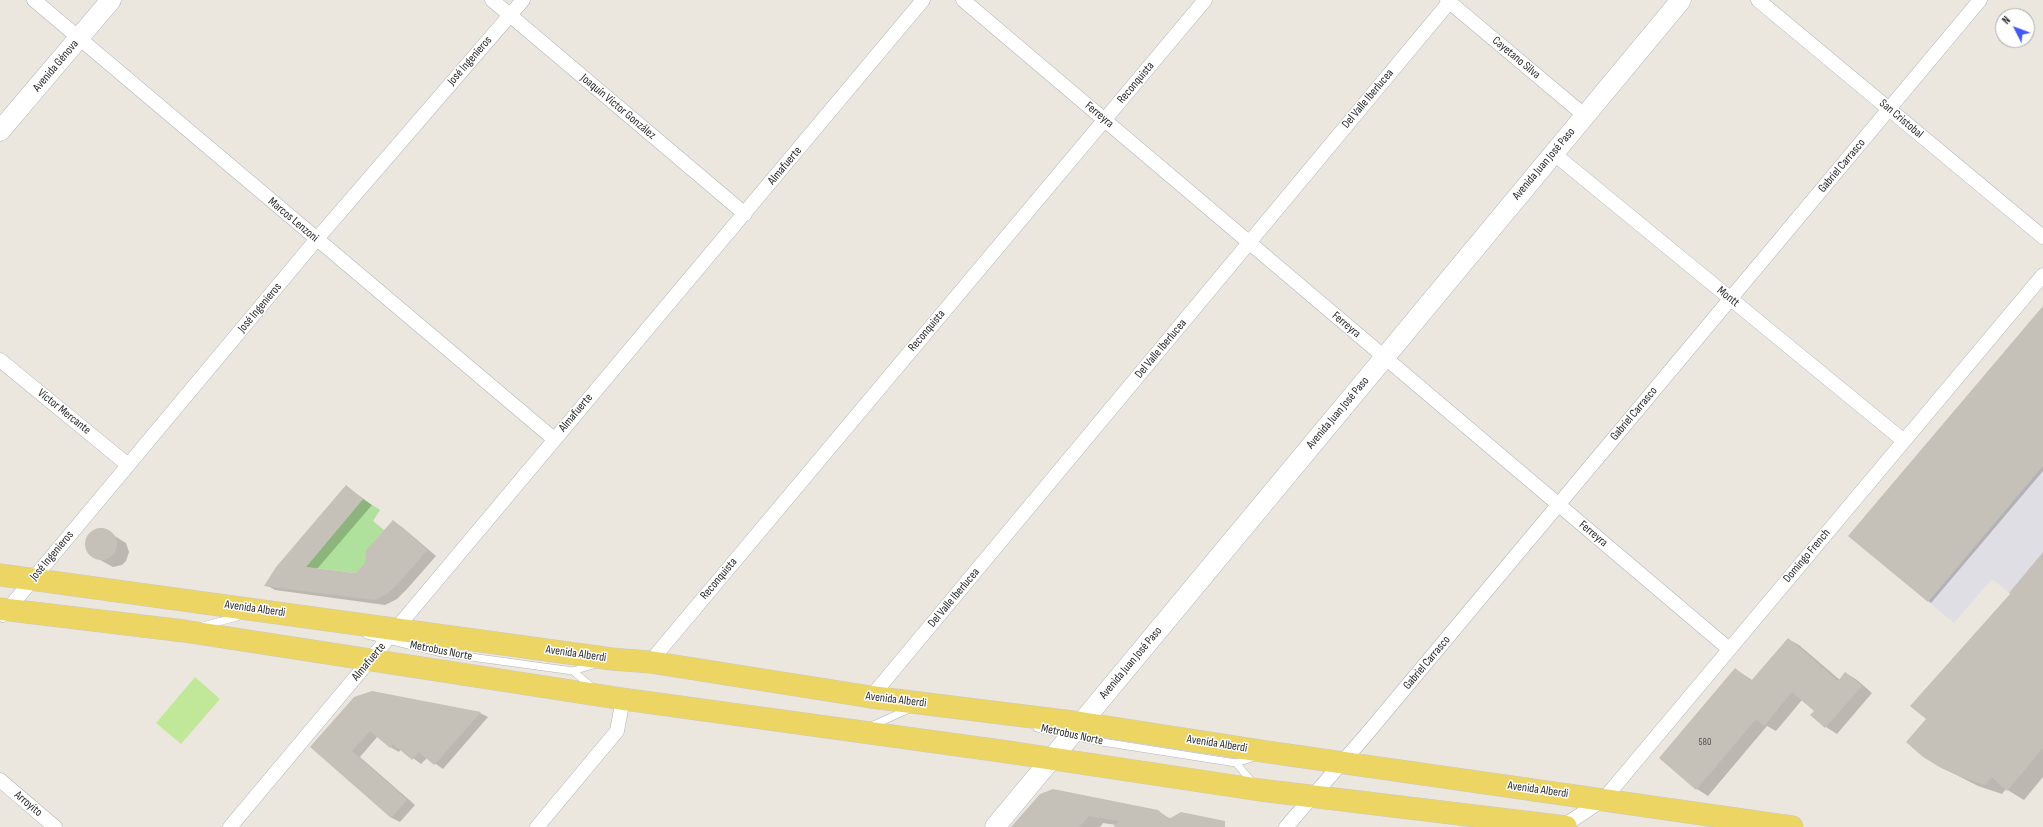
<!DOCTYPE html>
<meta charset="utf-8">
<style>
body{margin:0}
#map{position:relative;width:2043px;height:827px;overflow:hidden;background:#ece7de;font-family:"Sofia Sans Condensed",sans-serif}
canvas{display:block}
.north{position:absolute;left:1995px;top:8px;width:40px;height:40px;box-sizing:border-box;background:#fff;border:1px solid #aaa;border-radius:50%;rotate:312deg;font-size:11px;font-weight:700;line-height:16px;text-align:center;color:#2b2b2b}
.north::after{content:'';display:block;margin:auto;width:14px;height:18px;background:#4359f4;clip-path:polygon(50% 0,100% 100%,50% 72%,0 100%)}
</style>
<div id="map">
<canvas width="2043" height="827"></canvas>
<div class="north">N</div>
</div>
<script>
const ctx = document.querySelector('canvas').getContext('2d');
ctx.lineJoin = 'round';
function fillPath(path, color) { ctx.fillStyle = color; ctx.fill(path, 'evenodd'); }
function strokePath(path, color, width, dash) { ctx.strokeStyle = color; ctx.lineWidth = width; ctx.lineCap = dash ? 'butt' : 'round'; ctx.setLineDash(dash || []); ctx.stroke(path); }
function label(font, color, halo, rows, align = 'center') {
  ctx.font = font + ' "Sofia Sans Condensed",sans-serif'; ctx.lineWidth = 3; ctx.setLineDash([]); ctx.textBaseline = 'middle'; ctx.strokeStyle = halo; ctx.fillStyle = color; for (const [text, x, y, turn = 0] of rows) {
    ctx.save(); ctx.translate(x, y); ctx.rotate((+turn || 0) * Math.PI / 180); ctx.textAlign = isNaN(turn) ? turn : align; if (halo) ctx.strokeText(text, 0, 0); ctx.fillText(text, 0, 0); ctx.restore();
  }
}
fillPath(new Path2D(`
 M 2043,306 L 2043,621 L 1992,579 L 1954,623 L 1848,536 Z`), '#e0dee5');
fillPath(new Path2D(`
 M 363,499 L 380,510 L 373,521 L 384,530 L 366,551 L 370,560 L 356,573 L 306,567 Z`), '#afe19c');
fillPath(new Path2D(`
 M 195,677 L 220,699 L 181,744 L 156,723 Z`), '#c1e898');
fillPath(new Path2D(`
 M 2043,307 L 2043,471 L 1931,603 L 1849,536 Z
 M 346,486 L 372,505 L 317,569 L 357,574 L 366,563 L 393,521 L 402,527 L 436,556 L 407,589 L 397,599 L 385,605 L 275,590 L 266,585 Z
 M 100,530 L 105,530 L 126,543 L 129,552 L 126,561 L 122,565 L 113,567 L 91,555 L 87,547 L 87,542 L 91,534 Z
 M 2043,554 L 2043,777 L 2024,800 L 2006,789 L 2002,794 L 1978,786 L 1941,767 L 1927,719 L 2012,594 Z
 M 1788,639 L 1799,645 L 1840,680 L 1846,673 L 1857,680 L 1872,693 L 1837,734 L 1826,727 L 1811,715 L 1815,711 L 1802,700 L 1776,731 L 1767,726 L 1708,796 L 1697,789 L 1660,758 L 1735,669 L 1752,680 Z
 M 355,698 L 480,713 L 488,717 L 443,769 L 427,758 L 421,764 L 401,749 L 399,752 L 390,747 L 378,736 L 360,757 L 415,805 L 400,822 L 392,818 L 312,747 Z
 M 1040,795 L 1157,811 L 1171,819 L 1217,827 L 1115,827 L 1116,825 L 1103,823 L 1100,827 L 1012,827 Z`), '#0003');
fillPath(new Path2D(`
 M 2043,306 L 2043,466 L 1928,602 L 1848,536 Z
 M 346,485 L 363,499 L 306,567 L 356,573 L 365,563 L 366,550 L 393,520 L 427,550 L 398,584 L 387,594 L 375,600 L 264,586 L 276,567 Z
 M85 544a16 16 0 1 1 32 0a16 16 0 1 1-32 0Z
 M 2043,552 L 2043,748 L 2007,791 L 1992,777 L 1985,785 L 1961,777 L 1941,768 L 1923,757 L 1906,742 L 1926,719 L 1910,706 L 2010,594 L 2009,593 Z
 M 1788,638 L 1838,681 L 1845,672 L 1862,686 L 1825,728 L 1810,715 L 1814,711 L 1792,692 L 1764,726 L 1756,719 L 1696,790 L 1659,758 L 1735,668 L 1751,681 Z
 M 372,691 L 481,712 L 434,765 L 419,752 L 412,760 L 393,744 L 390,748 L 370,731 L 352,751 L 407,800 L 391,818 L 310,747 L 354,697 Z
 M 1053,789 L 1158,810 L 1169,819 L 1181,812 L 1225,821 L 1225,827 L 1113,827 L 1119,821 L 1089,816 L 1079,827 L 1011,827 L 1040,794 Z`), '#c5c1b9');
const lane = new Path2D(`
 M 203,626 L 237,617
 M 367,635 L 442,653 L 573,671 L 596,664
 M 573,671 L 593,688
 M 869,727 L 907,710
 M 1037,728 L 1102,742 L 1236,763 L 1255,757
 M 1236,763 L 1254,784`);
const street = new Path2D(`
 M 34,0 L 554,439
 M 492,0 L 745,214
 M 963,0 L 1729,649
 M 1447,0 L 1584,115
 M 1758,0 L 2043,237
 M 1553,153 L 1904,441
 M 0,360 L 128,465
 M 3,615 L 316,240 L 523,0
 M 650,662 L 1205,0
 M 871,697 L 1451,0
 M 0,780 L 55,827
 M 230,827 L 923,0
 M 537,827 L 617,731 L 623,699
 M 1286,827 L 1366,735 L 1980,0
 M 1562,827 L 1604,799 L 2043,275`);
const secondary = new Path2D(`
 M 0,131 L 111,0
 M 995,827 L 1681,0`);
const primary = new Path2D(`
 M 0,575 L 612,659 L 650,662 L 871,697 L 1081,723 L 1268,752 L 1792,827
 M 0,609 L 184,631 L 623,699 L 1001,751 L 1260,790 L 1566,827`);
strokePath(lane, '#b1b3be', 8);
strokePath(street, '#b1b3be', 15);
strokePath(secondary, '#b1b3be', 21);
strokePath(primary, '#c8c8c8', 23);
strokePath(lane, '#fff', 7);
strokePath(street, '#fff', 14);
strokePath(secondary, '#fff', 20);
strokePath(primary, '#ecd562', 22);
label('10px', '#52504e', null, [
 ["580",1705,742]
]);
label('12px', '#2b2b2b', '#fff', [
 ["Cayetano Silva",1516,58,40],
 ["José Ingenieros",470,61,-49],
 ["Avenida Génova",56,66,-50],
 ["Reconquista",1136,83,-50],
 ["Del Valle Iberlucea",1368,99,-50],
 ["Joaquín Víctor González",618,107,40],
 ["Ferreyra",1099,115,40],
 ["San Cristobal",1901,119,40],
 ["Avenida Juan José Paso",1544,164,-50],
 ["Almafuerte",785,166,-50],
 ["Gabriel Carrasco",1842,166,-50],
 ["Marcos Lenzoni",293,220,40],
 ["Montt",1728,297,39],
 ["José Ingenieros",260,308,-50],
 ["Ferreyra",1346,325,40],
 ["Reconquista",927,331,-50],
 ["Del Valle Iberlucea",1161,349,-50],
 ["Víctor Mercante",64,412,39],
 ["Almafuerte",576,413,-50],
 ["Avenida Juan José Paso",1338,413,-50],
 ["Gabriel Carrasco",1634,414,-50],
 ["Ferreyra",1593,534,40],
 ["José Ingenieros",52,556,-50],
 ["Domingo French",1807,556,-50],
 ["Reconquista",719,579,-50],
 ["Del Valle Iberlucea",954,598,-50],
 ["Avenida Alberdi",255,609,8],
 ["Metrobus Norte",441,651,11],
 ["Avenida Alberdi",576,654,8],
 ["Almafuerte",369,662,-50],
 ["Avenida Juan José Paso",1131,663,-50],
 ["Gabriel Carrasco",1427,663,-50],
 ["Avenida Alberdi",896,700,7],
 ["Metrobus Norte",1072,735,12],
 ["Avenida Alberdi",1217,744,9],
 ["Avenida Alberdi",1538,790,8],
 ["Arroyito",28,804,40]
]);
</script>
